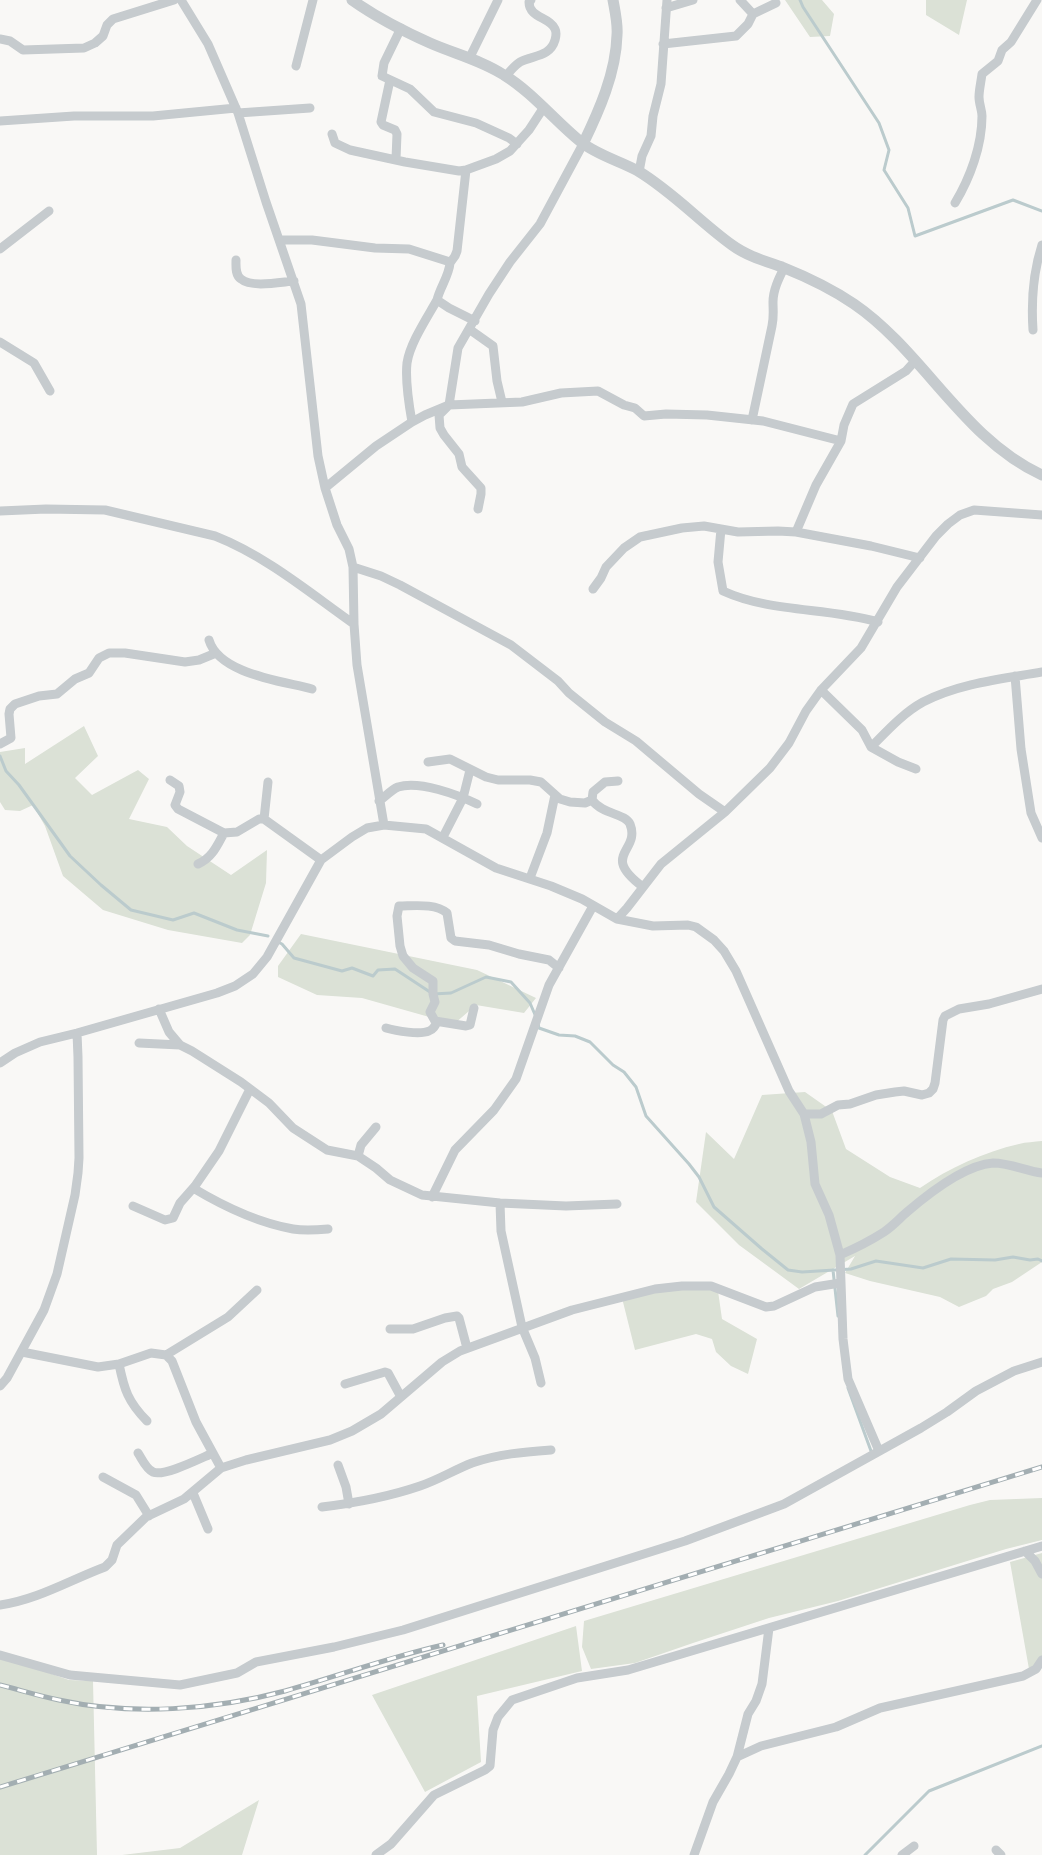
<!DOCTYPE html>
<style>
body{margin:0}
canvas{display:block;background:#f9f8f6}
</style>
<canvas width="1042" height="1855"></canvas>
<script>
const ctx = document.querySelector('canvas').getContext('2d');
ctx.lineJoin = 'round';
function fillPath(path, color) { ctx.fillStyle = color; ctx.fill(path, 'evenodd'); }
function strokePath(path, color, width, dash) { ctx.strokeStyle = color; ctx.lineWidth = width; ctx.lineCap = dash ? 'butt' : 'round'; ctx.setLineDash(dash || []); ctx.stroke(path); }
fillPath(new Path2D(`
 M 785,0 L 822,0 L 834,14 L 830,36 L 810,37 Z
 M 926,0 L 967,0 L 959,35 L 926,15 Z
 M 84,726 L 98,756 L 75,778 L 92,795 L 138,770 L 149,779 L 129,819 L 167,827 L 187,846 L 231,875 L 267,850 L 266,883 L 250,935 L 242,943 L 168,930 L 103,910 L 63,876 L 45,826 L 33,805 L 20,811 L 5,810 L 0,802 L 0,752 L 25,748 L 25,764 Z
 M 301,934 L 477,970 L 536,998 L 524,1013 L 476,1005 L 454,1024 L 362,998 L 317,995 L 278,977 L 278,966 Z
 M 805,1092 L 832,1111 L 846,1149 L 890,1177 L 920,1188 C 949,1168 984,1152 1019,1144 C 1026,1142 1034,1142 1042,1141 L 1042,1262 L 1012,1282 L 993,1289 L 986,1296 L 959,1307 L 940,1297 L 870,1281 L 845,1273 L 855,1256 L 799,1289 L 739,1245 L 696,1202 L 706,1132 L 734,1159 L 762,1095 Z
 M 675,1284 L 718,1291 L 722,1319 L 757,1339 L 748,1374 L 731,1366 L 716,1352 L 712,1339 L 696,1334 L 635,1350 L 621,1294 Z
 M 1042,1498 L 1042,1540 L 1006,1549 L 838,1601 L 769,1618 L 693,1643 L 635,1663 L 591,1669 L 582,1647 L 584,1621 L 970,1505 L 990,1500 Z
 M 1042,1553 L 1042,1666 L 1029,1669 L 1010,1562 Z
 M 576,1626 L 582,1671 L 477,1696 L 481,1762 L 425,1792 L 372,1695 Z
 M 0,1656 L 69,1680 L 93,1681 L 97,1855 L 0,1855 Z
 M 259,1800 L 242,1855 L 122,1855 L 180,1848 Z`), '#dbe1d6');
strokePath(new Path2D(`
 M 800,0 L 803,7 L 879,123 L 889,150 L 884,170 L 908,208 L 915,236 L 1013,200 L 1042,211
 M 0,756 L 6,771 L 19,785 L 70,856 L 101,885 L 131,910 L 173,920 L 194,913 L 237,930 L 268,936
 M 278,942 L 282,944 L 294,958 L 342,971 L 352,968 L 373,976 L 378,970 L 395,969 L 433,994 L 451,993 L 486,977 L 511,982 L 530,1003 L 536,1017
 M 538,1023 L 539,1028 L 559,1035 L 575,1036 L 590,1042 L 613,1065 L 624,1072 L 636,1087 L 646,1116 L 689,1164 L 699,1177 L 714,1207 L 762,1249 L 788,1270 L 802,1272 L 851,1269 L 876,1261 L 923,1268 L 951,1259 L 995,1260 L 1013,1257 L 1030,1260 L 1038,1259 L 1042,1261
 M 833,1270 L 838,1316
 M 848,1388 L 871,1451
 M 865,1855 L 929,1791 L 1042,1746`), '#bbcbcd', 3);
strokePath(new Path2D(`
 M 181,0 L 208,44 L 238,113 L 266,202 L 301,304 L 318,456 L 325,488 L 337,525 L 349,549 L 353,567 L 354,624 L 357,665 L 384,825
 M 740,0 L 753,14
 M 666,8 L 693,0
 M 401,28 L 384,63 L 382,76 L 410,89 L 434,112 L 476,123 L 509,138 L 517,144
 M 0,39 L 10,41 L 23,50 L 84,48 L 95,43 L 103,36 L 107,25 L 113,19 L 174,0
 M 663,44 L 736,36 L 748,24 L 753,14 L 776,3
 M 470,57 L 498,0
 M 296,66 L 313,0
 M 506,76 C 510,71 514,66 520,62 C 534,55 550,57 555,40 C 556,36 557,33 555,29 C 550,17 529,18 529,2 L 531,0
 M 390,80 L 381,122 L 383,125 L 395,130 L 397,134 L 396,159
 M 238,113 L 310,108
 M 0,121 L 74,116 L 153,116 L 236,108
 M 332,134 L 335,143 L 350,150 L 405,162 L 459,171 L 466,170 L 496,159 L 510,151 L 529,130 L 544,107
 M 639,172 L 642,156 L 651,136 L 653,116 L 661,84 L 667,0
 M 955,203 C 970,178 982,146 982,116 C 982,110 979,104 979,97 C 979,90 981,82 982,74 L 998,61 L 1002,50 L 1011,42 L 1037,0
 M 280,240 L 312,240 L 375,248 L 409,249 L 447,261 L 450,263 C 449,276 440,287 437,300 L 449,308 L 475,321
 M 0,249 L 49,211
 M 236,260 C 236,266 235,275 241,279 C 251,288 281,282 294,281
 M 450,263 L 455,256 L 457,251 L 466,170
 M 469,329 L 493,346 L 497,381 L 502,402
 M 1033,330 C 1031,300 1033,273 1042,245
 M 0,342 L 34,363 L 50,391
 M 752,420 L 772,326 C 774,317 773,310 773,302 C 773,290 779,278 784,268
 M 412,422 C 409,405 405,381 407,363 C 410,343 427,318 437,300
 M 325,488 L 376,446 L 412,422 L 425,415 L 449,405 L 522,402 L 561,393 L 598,391 L 624,405 L 635,408 L 644,416 L 666,414 L 707,415 L 763,421 L 841,441
 M 478,509 L 481,494 L 481,488 L 462,467 L 459,454 L 444,435 L 440,428 L 439,415 L 449,405 L 458,348 L 489,294 L 510,262 L 540,224 L 583,144
 M 0,511 L 46,509 L 105,510 L 215,536 C 266,556 310,593 354,624
 M 721,529 L 718,562 L 723,591 C 771,613 827,607 878,622
 M 796,532 L 816,485 L 841,441 L 844,425 L 853,404 L 906,371 L 915,361
 M 353,567 L 381,576 L 400,585 L 511,645 L 558,681 L 569,693 L 605,722 L 636,741 L 699,794 L 725,812
 M 593,589 L 601,578 L 606,567 L 624,548 L 640,537 L 682,528 L 704,526 L 738,532 L 778,531 L 796,532 L 871,546 L 920,558
 M 209,640 C 219,674 282,681 312,689
 M 1015,676 L 1021,749 L 1031,813 L 1042,838
 M 821,690 L 862,730 L 871,747 L 898,762 L 916,769
 M 0,744 L 11,738 L 9,714 L 10,709 L 15,704 L 39,696 L 57,694 L 75,679 L 89,673 L 99,658 L 109,653 L 125,653 L 185,662 L 199,660 L 216,653
 M 871,747 C 887,731 903,713 923,702 C 960,683 1002,679 1042,672
 M 428,762 L 450,759 L 486,777 L 498,780 L 530,780 L 541,782 L 560,799 L 570,802 L 585,803 L 592,800
 M 170,780 L 179,786 L 180,792 L 175,805 L 178,809 L 224,833 L 237,832 L 259,819 L 264,819 L 321,860
 M 618,781 L 605,782 L 593,792 L 592,800 C 603,815 625,813 630,824 C 641,852 599,854 643,887
 M 379,801 C 385,797 391,790 398,787 C 419,780 458,795 477,804
 M 264,819 L 268,782
 M 443,837 L 463,798 L 470,770
 M 198,864 C 212,858 217,846 224,833
 M 530,878 L 547,833 L 555,795
 M 617,919 L 653,926 L 688,925 L 696,927 L 714,940 L 724,951 L 736,971 L 789,1091 L 804,1114 L 811,1142 L 815,1184 L 829,1215 L 840,1255 L 843,1339 L 848,1379 L 879,1451
 M 474,1008 L 470,1025 L 466,1026 L 435,1021 L 430,1012 L 435,1002 L 433,994 L 433,981 L 413,968 L 403,956 L 400,946 L 397,916 L 399,906 C 414,906 435,903 447,913 L 451,938 L 455,941 L 489,945 L 519,954 L 549,960 L 559,968
 M 159,1009 L 169,1032 L 180,1045
 M 386,1028 C 396,1031 420,1035 429,1031 C 433,1030 435,1026 437,1022
 M 139,1043 L 180,1045 L 192,1051 L 241,1082 L 269,1103 L 293,1128 L 327,1150 L 358,1156 L 376,1168 L 390,1180 L 422,1195 L 500,1203 L 566,1206 L 617,1204
 M 0,1063 L 15,1053 L 40,1042 L 77,1033 L 217,993 L 235,986 L 253,974 L 267,957 L 321,860 L 352,837 L 367,828 L 384,825 L 426,829 L 496,868 L 551,886 L 582,899 L 617,919 L 627,908 L 661,864 L 725,812 L 770,768 L 789,743 L 806,711 L 821,690 L 861,648 L 897,587 L 936,536 L 948,524 L 960,515 L 974,510 L 1042,515
 M 804,1114 L 821,1114 L 838,1105 L 850,1104 L 876,1095 L 895,1092 L 904,1091 L 922,1095 L 929,1093 L 933,1089 L 935,1083 L 943,1020 L 945,1016 L 959,1009 L 989,1004 L 1042,989
 M 358,1156 L 361,1145 L 376,1127
 M 193,1188 C 223,1206 259,1223 293,1229 C 305,1231 317,1230 328,1229
 M 432,1197 L 455,1150 L 494,1110 L 516,1079 L 549,985 L 593,906
 M 500,1203 L 501,1231 L 522,1327 L 535,1358 L 541,1383
 M 133,1206 L 165,1220 L 173,1218 L 180,1203 L 195,1186 L 219,1151 L 250,1089
 M 840,1255 C 856,1248 870,1241 884,1232 C 893,1226 900,1218 907,1212 C 928,1194 965,1165 993,1163 C 1010,1163 1026,1171 1042,1173
 M 390,1329 L 413,1329 L 445,1318 L 457,1316 L 459,1318 L 467,1348
 M 22,1352 L 98,1367 L 119,1364 L 151,1353 L 166,1355 L 172,1361 L 196,1422 L 221,1468
 M 166,1355 L 228,1317 L 257,1290
 M 119,1364 C 124,1389 128,1402 147,1421
 M 345,1384 L 385,1372 L 388,1373 L 401,1397
 M 0,1386 L 7,1378 L 44,1310 L 57,1274 L 75,1195 L 78,1173 L 79,1158 L 78,1057 L 77,1033
 M 138,1453 C 142,1459 146,1469 153,1472 C 164,1477 201,1458 213,1453
 M 338,1465 L 346,1487 L 349,1504
 M 103,1477 L 136,1495 L 149,1516
 M 193,1493 L 208,1529
 M 322,1507 C 355,1503 388,1497 420,1486 C 438,1480 454,1470 472,1463 C 498,1454 524,1452 551,1450
 M 1025,1551 L 1035,1561 L 1042,1574
 M 0,1605 C 37,1600 70,1580 105,1567 L 112,1560 L 117,1545 L 146,1517 L 184,1499 L 221,1468 L 246,1460 L 330,1440 L 352,1431 L 381,1414 L 442,1362 L 460,1351 L 572,1310 L 655,1289 L 682,1286 L 711,1286 L 766,1307 L 774,1306 L 815,1287 L 840,1283
 M 0,1655 L 70,1675 L 180,1685 L 237,1673 L 256,1662 L 334,1647 L 403,1630 L 685,1541 L 784,1504 L 921,1428 L 947,1412 L 976,1391 L 1014,1371 L 1042,1362
 M 737,1757 L 761,1746 L 836,1727 L 880,1708 L 1023,1676 L 1036,1669 L 1042,1660
 M 996,1850 L 1001,1855
 M 376,1855 L 391,1844 L 434,1795 L 485,1770 L 490,1766 L 493,1730 L 498,1717 L 512,1700 L 577,1678 L 628,1670 L 1042,1546
 M 694,1855 L 713,1802 L 729,1774 L 737,1757 L 748,1714 L 756,1701 L 762,1684 L 769,1628
 M 902,1855 L 914,1846`), '#c6cbce', 9);
strokePath(new Path2D(`
 M 352,0 C 376,17 403,31 430,43 C 455,54 481,60 504,75 C 533,93 555,121 581,142 C 597,155 620,161 638,171 C 673,192 700,222 732,245 C 747,256 765,261 782,267 C 807,277 832,289 854,304 C 924,352 963,439 1042,475
 M 583,144 C 599,111 616,73 617,35 C 618,24 615,11 613,0`), '#c6cbce', 11);
const rail = new Path2D(`
 M 0,1685 C 20,1690 39,1696 59,1700 C 132,1716 214,1710 285,1691 C 338,1676 390,1657 443,1645
 M 0,1787 L 1042,1467`);
strokePath(rail, '#a3aeb2', 5);
strokePath(rail, '#fff', 3, [9]);
</script>
